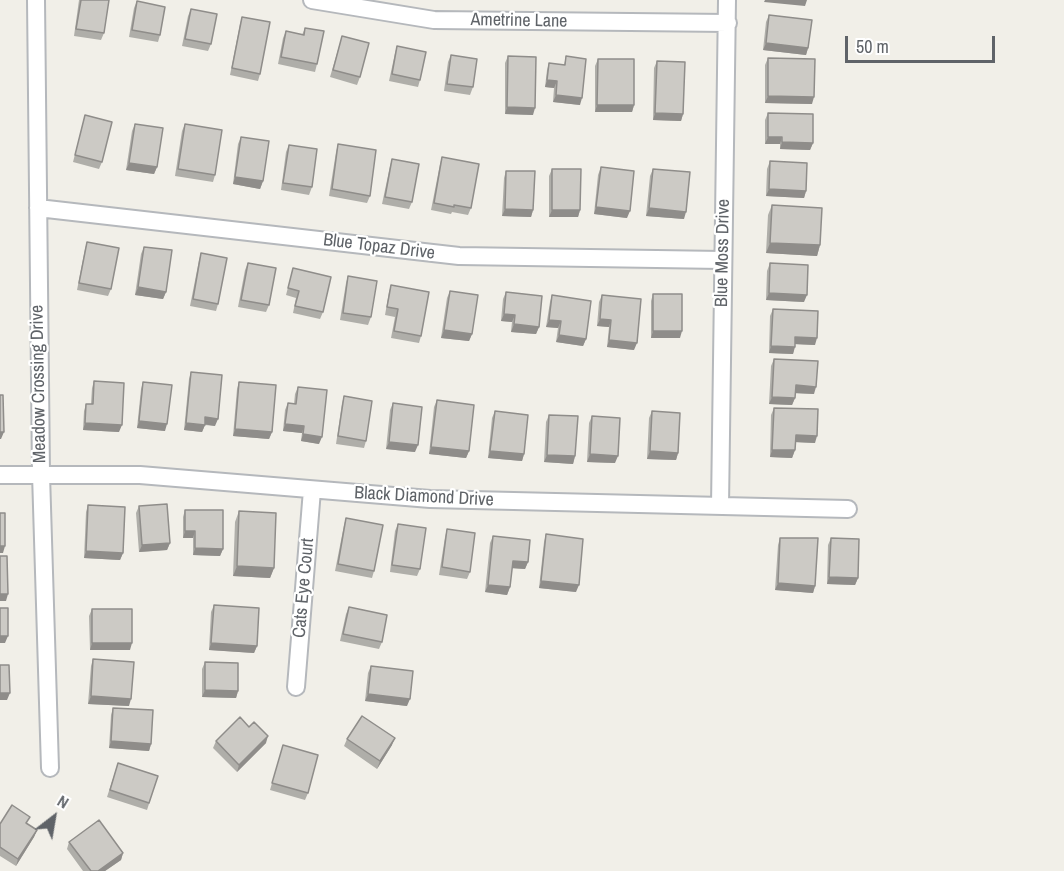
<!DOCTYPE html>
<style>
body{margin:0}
#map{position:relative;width:1064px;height:871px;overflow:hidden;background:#f1efe8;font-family:"Archivo Narrow",sans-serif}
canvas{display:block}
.north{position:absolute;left:24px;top:787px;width:60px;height:60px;-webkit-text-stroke:4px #fff;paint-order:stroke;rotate:31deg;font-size:16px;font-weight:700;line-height:24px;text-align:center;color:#5f6368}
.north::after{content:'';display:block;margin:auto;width:21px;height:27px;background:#5f6368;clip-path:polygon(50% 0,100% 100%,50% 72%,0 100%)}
.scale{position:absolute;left:845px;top:36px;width:150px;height:27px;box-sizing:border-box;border:3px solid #5f6368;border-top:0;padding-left:8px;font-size:18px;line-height:21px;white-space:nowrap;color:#5f6368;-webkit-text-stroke:4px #fff;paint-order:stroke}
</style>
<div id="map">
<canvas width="1064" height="871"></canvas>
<div class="north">N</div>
<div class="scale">50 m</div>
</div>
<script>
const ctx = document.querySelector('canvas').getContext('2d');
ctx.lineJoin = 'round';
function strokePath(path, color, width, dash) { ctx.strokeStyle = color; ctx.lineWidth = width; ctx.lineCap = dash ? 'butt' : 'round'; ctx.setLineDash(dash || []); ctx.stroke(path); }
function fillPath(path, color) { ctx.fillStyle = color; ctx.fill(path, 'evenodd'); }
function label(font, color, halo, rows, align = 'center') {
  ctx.font = font + ' "Archivo Narrow",sans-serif'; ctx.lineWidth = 4.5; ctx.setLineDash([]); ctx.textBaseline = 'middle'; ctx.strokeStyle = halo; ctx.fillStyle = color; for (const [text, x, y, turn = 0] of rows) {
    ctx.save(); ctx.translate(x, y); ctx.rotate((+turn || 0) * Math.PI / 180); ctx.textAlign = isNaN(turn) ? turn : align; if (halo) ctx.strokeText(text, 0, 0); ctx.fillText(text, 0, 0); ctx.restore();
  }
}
const street = new Path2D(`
 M 36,0 L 41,474 L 50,768
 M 312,0 L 434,20 L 728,23
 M 38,208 L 459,256 L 722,260
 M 0,475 L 140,475 L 430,499 L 848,509
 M 720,506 L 727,0
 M 296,687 L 312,490`);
strokePath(street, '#b5b8bc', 20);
strokePath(street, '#fff', 16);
fillPath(new Path2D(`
 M 79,0 L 109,0 L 104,33 L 101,40 L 74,36 Z
 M 137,1 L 160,35 L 158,42 L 129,37 L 134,8 Z
 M 191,9 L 211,44 L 208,51 L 182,46 L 188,16 Z
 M 769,15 L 808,48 L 806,55 L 763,50 L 766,22 Z
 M 242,17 L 260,74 L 258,81 L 230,75 L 240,24 Z
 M 305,28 L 317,64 L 315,72 L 278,64 L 283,38 L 286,31 L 302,35 Z
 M 342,36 L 360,77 L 357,85 L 330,77 Z
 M 397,46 L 420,80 L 418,87 L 389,81 L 395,53 Z
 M 451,55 L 473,87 L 470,95 L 444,91 L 448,62 Z
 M 508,56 L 533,115 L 505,114 L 505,63 Z
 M 566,56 L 580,105 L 553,102 L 554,88 L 545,87 L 547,70 L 549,63 L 564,65 Z
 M 768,58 L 812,104 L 765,103 L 765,65 Z
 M 598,59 L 634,105 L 632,112 L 595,112 L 595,66 Z
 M 657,61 L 683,114 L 681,121 L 653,120 L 654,68 Z
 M 768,113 L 813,143 L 810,150 L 780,149 L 780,144 L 765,144 L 765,120 Z
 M 85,115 L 102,162 L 99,169 L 73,162 Z
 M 135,124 L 157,167 L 154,174 L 126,170 L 132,131 Z
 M 185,124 L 215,175 L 213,182 L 175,176 L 182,131 Z
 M 241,137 L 263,181 L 260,189 L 233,184 L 238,144 Z
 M 338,144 L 370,196 L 367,203 L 329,196 L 336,152 Z
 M 289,145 L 312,187 L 309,195 L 281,190 L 286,152 Z
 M 442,157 L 471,208 L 468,215 L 452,212 L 451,214 L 431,210 L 440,164 Z
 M 392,159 L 412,202 L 409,209 L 382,204 L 390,166 Z
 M 770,161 L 806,191 L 804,198 L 766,196 L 767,169 Z
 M 601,167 L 627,218 L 594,214 L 598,175 Z
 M 552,169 L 580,210 L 578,217 L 549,217 L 549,176 Z
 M 653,169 L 684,219 L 646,216 L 650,176 Z
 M 506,171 L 533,210 L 531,217 L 502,216 L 504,178 Z
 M 772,205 L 820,245 L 817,256 L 766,253 L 768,215 Z
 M 87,242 L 111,289 L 108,296 L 77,290 L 85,249 Z
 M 144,247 L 166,292 L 163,299 L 135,295 L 141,254 Z
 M 201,253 L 218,304 L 216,311 L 190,306 L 199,260 Z
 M 248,263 L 269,305 L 266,312 L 238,307 L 245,270 Z
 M 770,263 L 804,302 L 766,300 L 767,271 Z
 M 293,268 L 323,312 L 320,319 L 293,313 L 296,298 L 286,295 Z
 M 348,276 L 371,317 L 368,325 L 340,320 L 346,283 Z
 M 391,285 L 421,336 L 419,343 L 391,338 L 395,317 L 385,315 L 389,292 Z
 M 450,291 L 472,334 L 469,341 L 441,338 L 447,298 Z
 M 506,292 L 539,327 L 536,334 L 511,332 L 512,322 L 501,321 L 503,299 Z
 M 653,294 L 680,338 L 651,338 L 651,301 Z
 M 552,295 L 586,339 L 583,346 L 556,342 L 558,328 L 546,327 L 550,302 Z
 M 602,295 L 634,350 L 607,347 L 609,327 L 597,326 L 599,302 Z
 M 773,309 L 815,345 L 795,344 L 793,354 L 769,353 L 770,316 Z
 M 774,359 L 814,394 L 795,393 L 795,398 L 792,405 L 769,404 L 771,366 Z
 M 191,372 L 215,426 L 205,425 L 202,432 L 184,430 L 189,379 Z
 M 94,381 L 119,432 L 83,430 L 84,411 L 86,404 L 91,404 L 92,388 Z
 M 143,382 L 165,431 L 137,428 L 141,389 Z
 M 239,382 L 272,432 L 269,439 L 233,436 L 237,389 Z
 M 298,387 L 319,444 L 301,441 L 302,433 L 283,431 L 285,410 L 288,403 L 294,404 L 295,394 Z
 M 344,396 L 366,441 L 364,448 L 336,444 L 342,403 Z
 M 437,400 L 469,451 L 466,458 L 429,454 L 434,407 Z
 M 393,403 L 415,452 L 386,449 L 390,410 Z
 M 774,408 L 815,443 L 796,442 L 795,450 L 792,458 L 770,457 L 771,415 Z
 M 495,411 L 524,454 L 522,461 L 488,458 L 492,418 Z
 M 652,411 L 678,453 L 676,460 L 647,459 L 649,418 Z
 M 549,415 L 575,456 L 573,464 L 544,462 L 546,422 Z
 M 592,416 L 615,463 L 587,462 L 589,423 Z
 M 88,505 L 123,553 L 120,560 L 84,558 L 86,512 Z
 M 139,506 L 170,543 L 167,550 L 139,552 L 136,513 Z
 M 185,510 L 223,549 L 220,556 L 193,555 L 193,538 L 183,538 L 183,517 Z
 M 239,511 L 274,568 L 270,578 L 233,576 L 235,522 Z
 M 346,518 L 374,571 L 372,578 L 335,571 L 344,525 Z
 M 398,524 L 420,569 L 417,576 L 390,572 L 395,531 Z
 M 447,529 L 470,572 L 467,579 L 439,575 L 445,537 Z
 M 546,534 L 576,592 L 539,588 L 544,542 Z
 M 493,536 L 528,562 L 525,569 L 512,568 L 510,587 L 507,595 L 485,592 L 490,543 Z
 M 780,538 L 815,586 L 813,593 L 775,590 L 778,545 Z
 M 831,538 L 858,578 L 855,585 L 827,584 L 828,545 Z
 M 214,605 L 257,646 L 254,653 L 209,650 L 211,612 Z
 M 349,607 L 382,642 L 379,649 L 340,641 L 346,614 Z
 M 92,609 L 130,650 L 90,650 L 89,616 Z
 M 93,659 L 129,706 L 88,704 L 91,666 Z
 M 205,662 L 238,691 L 236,698 L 202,697 L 202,669 Z
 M 371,666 L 407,706 L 365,701 L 368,673 Z
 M 113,708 L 151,744 L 149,751 L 109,748 L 111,715 Z
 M 347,739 L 392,745 L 377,769 L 344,746 Z
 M 216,741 L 266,743 L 237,772 L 213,748 Z
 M 283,745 L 308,793 L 305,800 L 270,790 Z
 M 118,763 L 158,776 L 147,810 L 107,797 Z
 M 0,824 L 27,824 L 37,830 L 34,837 L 16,866 L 0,856 Z
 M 69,842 L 123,853 L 121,860 L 105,871 L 83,871 L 67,849 Z`), '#afaea9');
fillPath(new Path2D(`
 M 765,0 L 807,0 L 805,6 L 764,2 Z
 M 766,43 L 808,48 L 806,55 L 763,50 Z
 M 547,80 L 557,81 L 554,88 L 545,87 Z
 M 556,95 L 582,98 L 580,105 L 553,102 Z
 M 768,96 L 814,97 L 812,104 L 765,103 Z
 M 597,105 L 634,105 L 632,112 L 595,112 Z
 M 507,107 L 535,108 L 533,115 L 505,114 Z
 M 655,113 L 683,114 L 681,121 L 653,120 Z
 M 768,137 L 782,137 L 780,144 L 765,144 Z
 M 782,142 L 813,143 L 810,150 L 780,149 Z
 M 129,163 L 157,167 L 154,174 L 126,170 Z
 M 235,177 L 263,181 L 260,189 L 233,184 Z
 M 769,189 L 806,191 L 804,198 L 766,196 Z
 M 596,207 L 630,211 L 627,218 L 594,214 Z
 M 649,208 L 686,212 L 684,219 L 646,216 Z
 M 505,209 L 533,210 L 531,217 L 502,216 Z
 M 552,210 L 580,210 L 578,217 L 549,217 Z
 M 770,243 L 820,245 L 817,256 L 766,253 Z
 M 138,287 L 166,292 L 163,299 L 135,295 Z
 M 769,293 L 807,295 L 804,302 L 766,300 Z
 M 504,314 L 515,315 L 512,322 L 501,321 Z
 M 600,319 L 611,320 L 609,327 L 597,326 Z
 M 549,320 L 561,321 L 558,328 L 546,327 Z
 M 514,324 L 539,327 L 536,334 L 511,332 Z
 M 444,330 L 472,334 L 469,341 L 441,338 Z
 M 653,331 L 682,331 L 680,338 L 651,338 Z
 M 559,335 L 586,339 L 583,346 L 556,342 Z
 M 795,337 L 817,338 L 815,345 L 793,344 Z
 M 609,340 L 637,343 L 634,350 L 607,347 Z
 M 771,346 L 795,347 L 793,354 L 769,353 Z
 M 796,385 L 816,387 L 814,394 L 793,393 Z
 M 772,397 L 795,398 L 792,405 L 769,404 Z
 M 205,417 L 218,419 L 215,426 L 203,424 Z
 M 139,421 L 167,424 L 165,431 L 137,428 Z
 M 85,423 L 122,425 L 119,432 L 83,430 Z
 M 186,423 L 205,425 L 202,432 L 184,430 Z
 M 285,424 L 304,426 L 302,433 L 283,431 Z
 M 235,429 L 272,432 L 269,439 L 233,436 Z
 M 0,432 L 4,432 L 1,439 L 0,439 Z
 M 303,434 L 322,437 L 319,444 L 301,441 Z
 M 796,435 L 817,436 L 815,443 L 793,442 Z
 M 389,442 L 418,445 L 415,452 L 386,449 Z
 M 431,447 L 469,451 L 466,458 L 429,454 Z
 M 772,450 L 795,450 L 792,458 L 770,457 Z
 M 490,451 L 524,454 L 522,461 L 488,458 Z
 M 650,451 L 678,453 L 676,460 L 647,459 Z
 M 590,454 L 618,456 L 615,463 L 587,462 Z
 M 547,455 L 575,456 L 573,464 L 544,462 Z
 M 185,531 L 195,531 L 193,538 L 183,538 Z
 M 170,543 L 167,550 L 139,552 L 142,545 Z
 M 0,546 L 5,546 L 3,553 L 0,553 Z
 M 195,548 L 223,549 L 220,556 L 193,555 Z
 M 86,551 L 123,553 L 120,560 L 84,558 Z
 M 513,561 L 528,562 L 525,569 L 510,568 Z
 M 237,566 L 274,568 L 270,578 L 233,576 Z
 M 829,577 L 858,578 L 855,585 L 827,584 Z
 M 541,581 L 579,585 L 576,592 L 539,588 Z
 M 778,583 L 815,586 L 813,593 L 775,590 Z
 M 488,585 L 510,587 L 507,595 L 485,592 Z
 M 0,594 L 8,594 L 6,601 L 0,601 Z
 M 0,636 L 8,636 L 5,643 L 0,643 Z
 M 92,643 L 132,643 L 130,650 L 90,650 Z
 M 211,643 L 257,646 L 254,653 L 209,650 Z
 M 205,690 L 238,691 L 236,698 L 202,697 Z
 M 0,693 L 10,693 L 7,700 L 0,700 Z
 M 368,694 L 410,699 L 407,706 L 365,701 Z
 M 91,696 L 131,699 L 129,706 L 88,704 Z
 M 268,736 L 266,743 L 237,772 L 239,765 Z
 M 395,738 L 392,745 L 377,769 L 380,761 Z
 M 111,741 L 151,744 L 149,751 L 109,748 Z
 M 37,830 L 34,837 L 16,866 L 18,859 Z
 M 123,853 L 121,860 L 105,871 L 98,871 Z`), '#8f8d8a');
const building = new Path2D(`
 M 81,0 L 109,0 L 104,33 L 76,29 Z
 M 137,1 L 165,7 L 160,35 L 132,30 Z
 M 191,9 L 217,14 L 211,44 L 185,39 Z
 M 769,15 L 812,20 L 808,48 L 766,43 Z
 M 242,17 L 270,22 L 260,74 L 232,68 Z
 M 305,28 L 324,31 L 317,64 L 281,57 L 286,31 L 304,35 Z
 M 342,36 L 369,43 L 360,77 L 333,70 Z
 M 397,46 L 426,52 L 420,80 L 392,74 Z
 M 451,55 L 477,59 L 473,87 L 447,84 Z
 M 508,56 L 536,57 L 535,108 L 507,107 Z
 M 566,56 L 586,59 L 582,98 L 556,95 L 557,81 L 547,80 L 549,63 L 565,65 Z
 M 768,58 L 815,59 L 814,97 L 768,96 Z
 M 598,59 L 634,59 L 634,105 L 597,105 Z
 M 657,61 L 685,62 L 683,114 L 655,113 Z
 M 768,113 L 813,114 L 813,143 L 782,142 L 782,137 L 768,137 Z
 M 85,115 L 112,122 L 102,162 L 75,155 Z
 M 135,124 L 163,128 L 157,167 L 129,163 Z
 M 185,124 L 222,130 L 215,175 L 178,169 Z
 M 241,137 L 269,141 L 263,181 L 235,177 Z
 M 338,144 L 376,150 L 370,196 L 332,189 Z
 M 289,145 L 317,149 L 312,187 L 283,183 Z
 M 442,157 L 479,164 L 471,208 L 454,205 L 454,207 L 434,203 Z
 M 392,159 L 419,164 L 412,202 L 385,197 Z
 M 770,161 L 807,163 L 806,191 L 769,189 Z
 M 601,167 L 634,171 L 630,211 L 596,207 Z
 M 552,169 L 581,169 L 580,210 L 552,210 Z
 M 653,169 L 690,172 L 686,212 L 649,208 Z
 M 506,171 L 535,171 L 533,210 L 505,209 Z
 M 772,205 L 822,208 L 820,245 L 770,243 Z
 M 87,242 L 119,248 L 111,289 L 79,283 Z
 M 144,247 L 172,250 L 166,292 L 138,287 Z
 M 201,253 L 227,258 L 218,304 L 193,299 Z
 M 248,263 L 276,268 L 269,305 L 241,300 Z
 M 770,263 L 808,265 L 807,295 L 769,293 Z
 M 293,268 L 331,277 L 323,312 L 295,306 L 299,291 L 288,288 Z
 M 348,276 L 377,281 L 371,317 L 343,313 Z
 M 391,285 L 429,292 L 421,336 L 394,331 L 398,309 L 387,307 Z
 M 450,291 L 478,295 L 472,334 L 444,330 Z
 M 506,292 L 542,296 L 539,327 L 514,324 L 515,315 L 504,314 Z
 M 653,294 L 682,294 L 682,331 L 653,331 Z
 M 552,295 L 591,301 L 586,339 L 559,335 L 561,321 L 549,320 Z
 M 602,295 L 641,299 L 637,343 L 609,340 L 611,320 L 600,319 Z
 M 773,309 L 818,311 L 817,338 L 795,337 L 795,347 L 771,346 Z
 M 774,359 L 818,361 L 816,387 L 796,385 L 795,398 L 772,397 Z
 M 191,372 L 222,375 L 218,419 L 205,417 L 205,425 L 186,423 Z
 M 94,381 L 124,383 L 122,425 L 85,423 L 86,404 L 93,404 Z
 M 143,382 L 172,385 L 167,424 L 139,421 Z
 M 239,382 L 276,385 L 272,432 L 235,429 Z
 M 298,387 L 327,390 L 322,437 L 303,434 L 304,426 L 285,424 L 288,403 L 296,404 Z
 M 0,395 L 3,395 L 4,432 L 0,432 Z
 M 344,396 L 372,401 L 366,441 L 338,436 Z
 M 437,400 L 474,405 L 469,451 L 431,447 Z
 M 393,403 L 422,407 L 418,445 L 389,442 Z
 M 774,408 L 818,409 L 817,436 L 796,435 L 795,450 L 772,450 Z
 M 495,411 L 528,415 L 524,454 L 490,451 Z
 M 652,411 L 680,413 L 678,453 L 650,451 Z
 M 549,415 L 578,416 L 575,456 L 547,455 Z
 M 592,416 L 620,418 L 618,456 L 590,454 Z
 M 167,504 L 170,543 L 142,545 L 139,506 Z
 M 88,505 L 125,507 L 123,553 L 86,551 Z
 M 185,510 L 223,510 L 223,549 L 195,548 L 195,531 L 185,531 Z
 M 239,511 L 276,513 L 274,568 L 237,566 Z
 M 0,513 L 5,513 L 5,546 L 0,546 Z
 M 346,518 L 383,525 L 374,571 L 338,564 Z
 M 398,524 L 426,528 L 420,569 L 392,565 Z
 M 447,529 L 475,533 L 470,572 L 442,567 Z
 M 546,534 L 583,539 L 579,585 L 541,581 Z
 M 493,536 L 530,540 L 528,562 L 513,561 L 510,587 L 488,585 Z
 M 780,538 L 818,538 L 815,586 L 778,583 Z
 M 831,538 L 859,539 L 858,578 L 829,577 Z
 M 0,556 L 7,556 L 8,594 L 0,594 Z
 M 214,605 L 259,608 L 257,646 L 211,643 Z
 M 349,607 L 387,615 L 382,642 L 343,634 Z
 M 0,608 L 8,608 L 8,636 L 0,636 Z
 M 92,609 L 132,609 L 132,643 L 92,643 Z
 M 93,659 L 134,662 L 131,699 L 91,696 Z
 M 205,662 L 238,663 L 238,691 L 205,690 Z
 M 0,665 L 9,665 L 10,693 L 0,693 Z
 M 371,666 L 413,671 L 410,699 L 368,694 Z
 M 113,708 L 153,710 L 151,744 L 111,741 Z
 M 362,716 L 395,738 L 380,761 L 347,739 Z
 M 240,717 L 249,727 L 254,722 L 268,736 L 239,765 L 216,741 Z
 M 283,745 L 318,755 L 308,793 L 272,783 Z
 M 118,763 L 158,776 L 149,803 L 110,790 Z
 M 12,805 L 30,817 L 26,823 L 37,830 L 18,859 L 0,847 L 0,824 Z
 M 99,820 L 123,853 L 98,871 L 91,871 L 69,842 Z`);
fillPath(building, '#cccac5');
strokePath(building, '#8f8d8a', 1.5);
label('18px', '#5f6368', '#fff', [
 ["Ametrine Lane",519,21,1],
 ["Blue Topaz Drive",379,247,7],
 ["Blue Moss Drive",723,253,-89],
 ["Meadow Crossing Drive",39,384,-91],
 ["Black Diamond Drive",424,497,3],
 ["Cats Eye Court",304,588,-85]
]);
</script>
